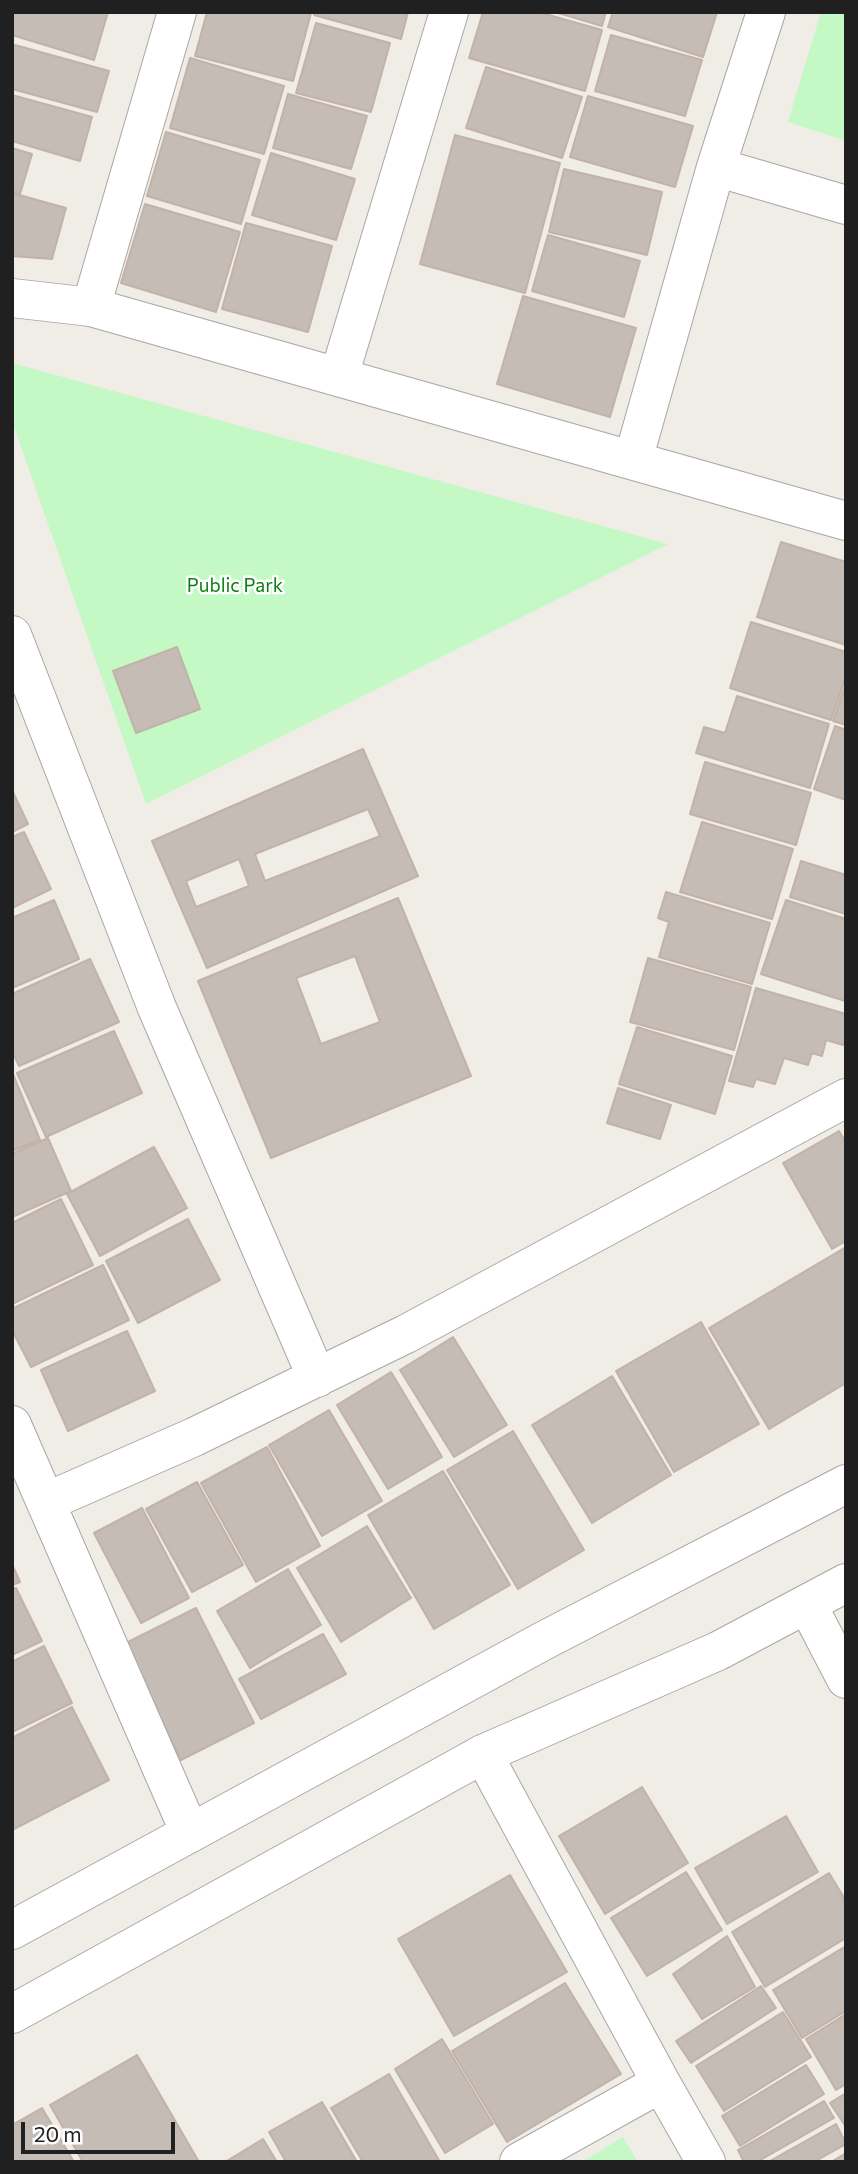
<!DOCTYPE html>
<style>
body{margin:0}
#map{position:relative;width:858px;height:2174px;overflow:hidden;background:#f0ece6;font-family:Commissioner,sans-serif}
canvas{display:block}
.frame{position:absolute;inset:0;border:14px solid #202020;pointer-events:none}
.scale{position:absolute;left:21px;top:2122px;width:154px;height:32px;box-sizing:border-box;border:4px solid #202020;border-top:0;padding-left:9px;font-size:21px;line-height:24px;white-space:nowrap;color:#202020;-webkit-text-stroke:5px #fff;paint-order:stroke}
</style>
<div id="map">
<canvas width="858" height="2174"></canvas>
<div class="frame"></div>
<div class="scale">20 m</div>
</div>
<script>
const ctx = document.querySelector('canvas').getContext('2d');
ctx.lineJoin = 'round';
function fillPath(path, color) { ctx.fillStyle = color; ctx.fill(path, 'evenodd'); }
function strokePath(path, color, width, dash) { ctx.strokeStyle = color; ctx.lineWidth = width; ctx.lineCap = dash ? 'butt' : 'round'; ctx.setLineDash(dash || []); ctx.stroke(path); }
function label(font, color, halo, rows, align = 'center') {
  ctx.font = font + ' Commissioner,sans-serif'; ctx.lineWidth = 5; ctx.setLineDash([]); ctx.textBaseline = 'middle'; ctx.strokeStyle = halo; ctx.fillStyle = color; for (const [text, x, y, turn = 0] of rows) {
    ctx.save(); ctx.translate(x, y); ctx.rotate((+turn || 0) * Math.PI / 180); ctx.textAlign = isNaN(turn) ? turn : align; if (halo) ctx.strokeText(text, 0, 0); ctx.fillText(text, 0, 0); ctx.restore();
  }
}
fillPath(new Path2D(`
 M 821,12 L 846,12 L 846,141 L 788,122 Z
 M 12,363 L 668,544 L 146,804 L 12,421 Z
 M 623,2137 L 638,2162 L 582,2162 Z`), '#c4f9c6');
const building = new Path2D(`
 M 12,12 L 108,12 L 94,60 L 12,35 Z
 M 207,12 L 311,13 L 293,81 L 195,56 Z
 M 315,12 L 408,12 L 401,39 L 314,15 Z
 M 483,12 L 538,12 L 602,30 L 585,91 L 469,58 Z
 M 555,12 L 606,12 L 602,26 Z
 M 613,12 L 717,12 L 703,57 L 608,27 Z
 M 316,23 L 390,43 L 371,112 L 296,93 Z
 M 611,35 L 702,60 L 685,116 L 595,91 Z
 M 15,45 L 109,71 L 97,112 L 12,89 L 12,47 Z
 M 190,58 L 284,86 L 264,154 L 170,128 Z
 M 486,67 L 582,97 L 562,158 L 466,128 Z
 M 288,94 L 367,116 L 351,169 L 273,148 Z
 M 12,95 L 92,117 L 80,161 L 12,141 Z
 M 588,96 L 693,126 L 675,187 L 570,157 Z
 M 166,132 L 260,160 L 241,224 L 147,196 Z
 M 455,135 L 560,163 L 525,293 L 420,264 Z
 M 12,148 L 32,154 L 20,194 L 12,191 Z
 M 271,153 L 355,179 L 336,240 L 252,215 Z
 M 564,169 L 662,192 L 647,255 L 549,232 Z
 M 12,193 L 66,208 L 52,259 L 12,256 Z
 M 145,204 L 240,232 L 216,312 L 121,283 Z
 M 246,223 L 332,246 L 308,332 L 222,309 Z
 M 548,235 L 640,261 L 624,317 L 532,291 Z
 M 523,296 L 636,328 L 610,417 L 497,384 Z
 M 781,542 L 846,562 L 846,645 L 757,617 Z
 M 751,622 L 846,652 L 846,676 L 831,720 L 730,688 Z
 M 177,647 L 200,709 L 136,733 L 113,671 Z
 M 846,683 L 846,725 L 833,721 Z
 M 737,696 L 829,724 L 810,788 L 696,753 L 704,727 L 725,733 Z
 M 835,726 L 846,730 L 846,800 L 814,789 Z
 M 363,749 L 418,876 L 207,968 L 152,841 ZM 368,809 L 380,836 L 265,881 L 255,854 ZM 239,859 L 249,886 L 196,907 L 186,881 Z
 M 705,762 L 811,793 L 796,845 L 690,814 Z
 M 12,790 L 28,824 L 12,832 Z
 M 702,822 L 793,849 L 772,919 L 680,892 Z
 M 24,832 L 51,889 L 12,908 L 12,837 Z
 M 801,861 L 846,875 L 846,914 L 790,897 Z
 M 666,892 L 770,923 L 752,984 L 659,957 L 669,922 L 658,918 Z
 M 398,898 L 471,1076 L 271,1158 L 198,981 ZM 355,956 L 380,1022 L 321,1044 L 296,978 Z
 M 54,900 L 79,959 L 12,988 L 12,918 Z
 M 786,900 L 846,919 L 845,1001 L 761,974 Z
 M 648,958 L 751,987 L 734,1050 L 630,1022 Z
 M 90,959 L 119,1022 L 19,1066 L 12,1051 L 12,994 Z
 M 756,988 L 846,1014 L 846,1038 L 843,1045 L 826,1040 L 822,1056 L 812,1053 L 808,1065 L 784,1058 L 775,1084 L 756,1079 L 753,1087 L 729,1081 Z
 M 637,1027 L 732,1056 L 715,1114 L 619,1084 Z
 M 114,1031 L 142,1093 L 46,1137 L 17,1073 Z
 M 13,1074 L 40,1140 L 12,1151 L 12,1075 Z
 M 618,1088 L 671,1105 L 660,1139 L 607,1123 Z
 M 839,1131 L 846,1143 L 846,1241 L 832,1249 L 783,1163 Z
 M 48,1138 L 71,1191 L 12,1217 L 12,1154 Z
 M 154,1147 L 187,1208 L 100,1256 L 67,1194 Z
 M 61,1199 L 93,1265 L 12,1304 L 12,1223 Z
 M 188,1219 L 220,1280 L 138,1323 L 106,1261 Z
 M 846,1247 L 846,1383 L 769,1429 L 709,1328 Z
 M 103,1265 L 129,1320 L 31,1367 L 12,1330 L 12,1309 Z
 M 701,1322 L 759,1424 L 674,1472 L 616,1371 Z
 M 127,1331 L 155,1391 L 68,1431 L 41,1370 Z
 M 453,1337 L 507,1425 L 454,1457 L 400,1370 Z
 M 391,1372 L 442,1457 L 388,1489 L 337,1405 Z
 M 612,1376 L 671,1475 L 592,1523 L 532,1425 Z
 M 329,1410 L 382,1501 L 322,1536 L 269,1445 Z
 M 513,1431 L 584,1550 L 518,1589 L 447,1470 Z
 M 267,1447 L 320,1546 L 256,1582 L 201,1483 Z
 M 443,1471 L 510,1585 L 434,1629 L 368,1515 Z
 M 197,1482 L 243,1565 L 192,1592 L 146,1509 Z
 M 142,1508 L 189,1598 L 141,1623 L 94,1533 Z
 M 367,1526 L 411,1598 L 341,1642 L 297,1568 Z
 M 12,1564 L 20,1582 L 12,1585 Z
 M 288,1569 L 321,1625 L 250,1668 L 217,1611 Z
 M 16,1588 L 42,1641 L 12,1655 L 12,1590 Z
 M 196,1608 L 254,1723 L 181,1760 L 122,1645 Z
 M 323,1634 L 346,1674 L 261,1719 L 239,1679 Z
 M 44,1646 L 72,1703 L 12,1732 L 12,1662 Z
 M 72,1707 L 109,1780 L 12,1830 L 12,1738 Z
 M 642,1787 L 688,1863 L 605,1914 L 559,1836 Z
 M 786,1816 L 818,1872 L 727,1924 L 695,1868 Z
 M 686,1872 L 722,1930 L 647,1976 L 611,1918 Z
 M 829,1873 L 846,1901 L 846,1938 L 765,1987 L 732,1932 Z
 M 510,1875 L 567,1972 L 454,2036 L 398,1939 Z
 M 727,1936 L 755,1987 L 702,2019 L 673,1974 Z
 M 846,1946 L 846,2011 L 802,2038 L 773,1990 Z
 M 565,1983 L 621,2074 L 507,2142 L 452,2051 Z
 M 761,1986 L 776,2008 L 691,2063 L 676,2041 Z
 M 783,2012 L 811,2057 L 724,2111 L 696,2066 Z
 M 846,2014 L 846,2084 L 836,2090 L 806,2039 Z
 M 442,2039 L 493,2124 L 445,2153 L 395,2069 Z
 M 137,2055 L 199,2162 L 83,2162 L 50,2105 Z
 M 806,2065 L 824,2094 L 740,2146 L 722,2116 Z
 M 389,2074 L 440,2162 L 363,2162 L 331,2108 Z
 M 846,2093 L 846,2127 L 830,2103 Z
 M 824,2101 L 834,2118 L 757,2162 L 744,2162 L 738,2150 Z
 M 322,2102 L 357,2162 L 286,2162 L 269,2132 Z
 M 42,2108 L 74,2162 L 12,2162 L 12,2125 Z
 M 836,2124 L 846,2144 L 814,2162 L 768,2162 Z
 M 263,2139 L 277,2162 L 225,2162 Z
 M 846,2153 L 846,2162 L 831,2162 Z`);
fillPath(building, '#c5bcb5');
strokePath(building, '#c2b2a8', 2);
const minor = new Path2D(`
 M 716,167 L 846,205
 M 91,307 L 177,12
 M 339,376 L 449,12
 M 633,460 L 716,167 L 766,12
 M 12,635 L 157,1008 L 317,1378
 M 12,1425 L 190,1833
 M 46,1502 L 194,1437 L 406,1334 L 846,1098
 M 807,1604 L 846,1679
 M 483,1754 L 661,2083 L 706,2162
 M 519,2162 L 661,2083`);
const tertiary = new Path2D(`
 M 12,298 L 91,307 L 846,521
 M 12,1930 L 545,1640 L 846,1484
 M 12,2014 L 483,1754 L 718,1651 L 846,1583`);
strokePath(minor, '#a7a7a7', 40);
strokePath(tertiary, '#a7a7a7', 40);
strokePath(minor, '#fff', 38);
strokePath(tertiary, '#fff', 38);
label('19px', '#0d7e12', '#fff', [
 ["Public Park",235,586]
]);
</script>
